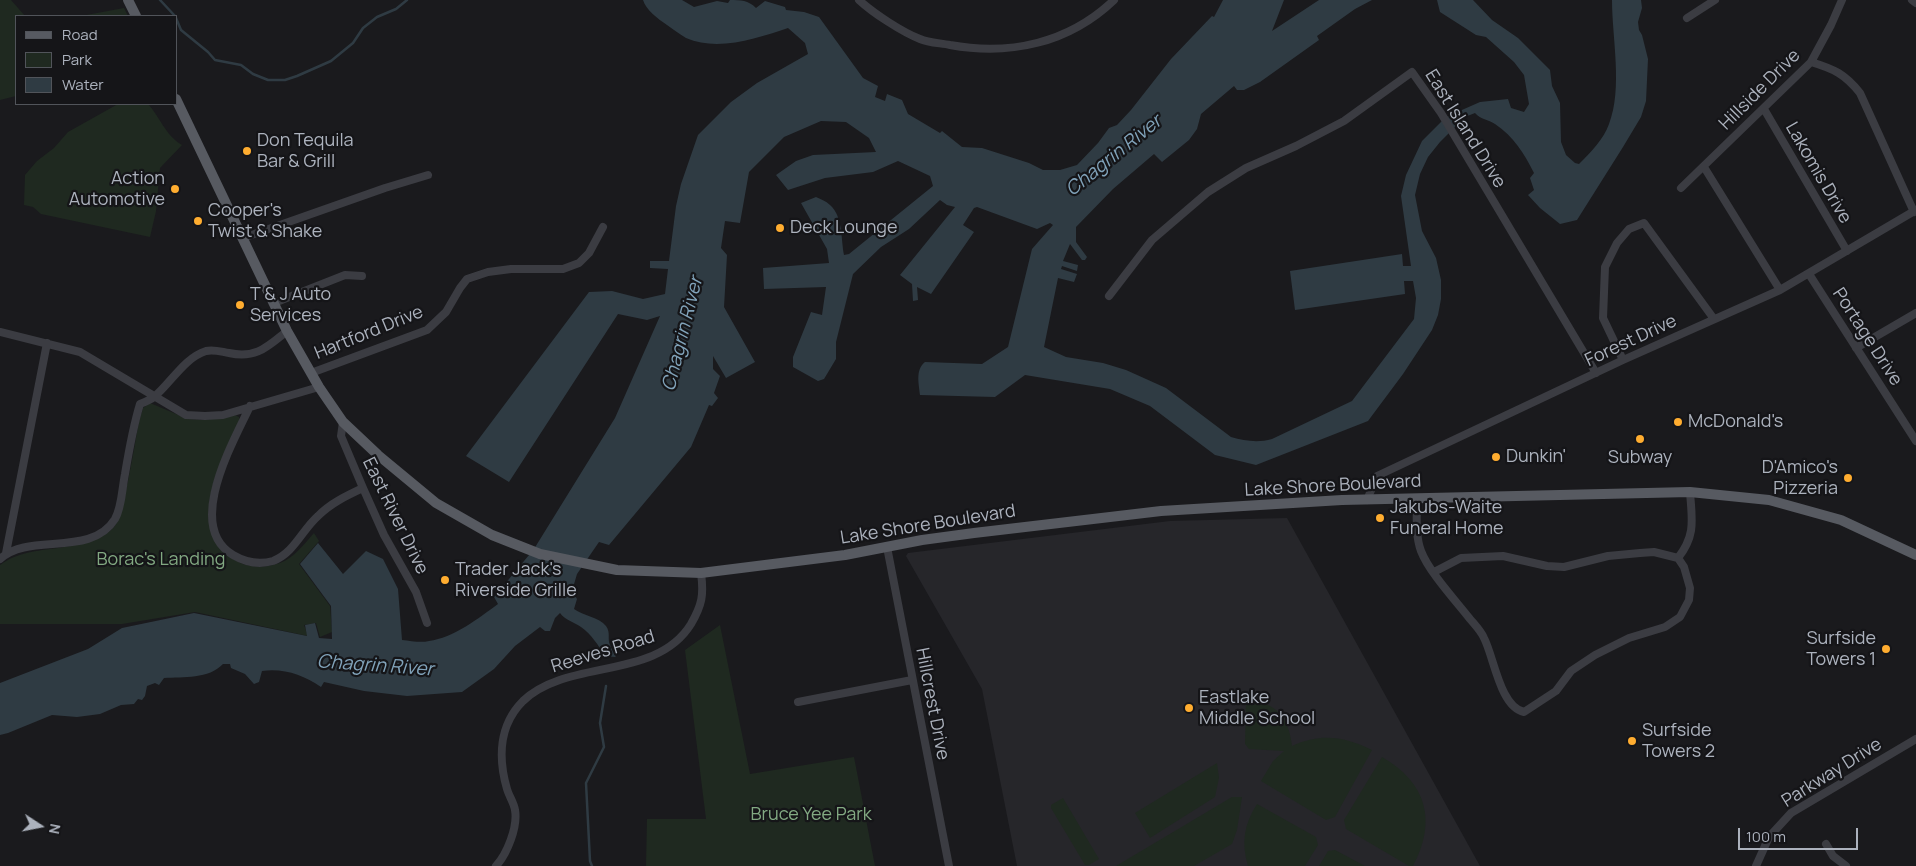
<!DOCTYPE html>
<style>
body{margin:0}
#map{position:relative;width:1916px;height:866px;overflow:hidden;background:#1a1a1d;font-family:Manrope,sans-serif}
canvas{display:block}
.legend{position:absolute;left:15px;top:15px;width:162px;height:90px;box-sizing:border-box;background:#151518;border:1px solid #51545a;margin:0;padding:6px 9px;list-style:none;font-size:15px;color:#acb2bd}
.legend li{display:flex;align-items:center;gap:10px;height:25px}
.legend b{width:25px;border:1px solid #51545a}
.north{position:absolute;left:15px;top:801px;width:50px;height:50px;-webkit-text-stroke:4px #151518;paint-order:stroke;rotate:101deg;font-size:14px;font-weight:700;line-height:20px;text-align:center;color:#acb2bd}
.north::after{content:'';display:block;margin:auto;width:18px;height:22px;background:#acb2bd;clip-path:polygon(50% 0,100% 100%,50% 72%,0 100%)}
.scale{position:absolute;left:1738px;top:828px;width:120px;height:22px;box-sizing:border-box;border:2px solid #acb2bd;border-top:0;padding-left:6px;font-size:15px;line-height:18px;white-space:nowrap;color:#acb2bd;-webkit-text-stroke:4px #151518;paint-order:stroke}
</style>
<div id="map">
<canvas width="1916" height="866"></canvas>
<ul class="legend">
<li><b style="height:6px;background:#575a61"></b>Road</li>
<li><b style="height:14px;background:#1f2920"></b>Park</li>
<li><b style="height:14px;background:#2f3b43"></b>Water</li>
</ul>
<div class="north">N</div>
<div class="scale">100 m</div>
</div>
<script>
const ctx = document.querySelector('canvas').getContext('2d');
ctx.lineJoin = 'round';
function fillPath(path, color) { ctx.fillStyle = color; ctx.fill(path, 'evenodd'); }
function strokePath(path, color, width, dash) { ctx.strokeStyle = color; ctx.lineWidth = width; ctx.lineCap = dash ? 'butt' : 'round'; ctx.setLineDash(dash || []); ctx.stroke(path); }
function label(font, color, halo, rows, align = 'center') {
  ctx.font = font + ' Manrope,sans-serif'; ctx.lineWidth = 4.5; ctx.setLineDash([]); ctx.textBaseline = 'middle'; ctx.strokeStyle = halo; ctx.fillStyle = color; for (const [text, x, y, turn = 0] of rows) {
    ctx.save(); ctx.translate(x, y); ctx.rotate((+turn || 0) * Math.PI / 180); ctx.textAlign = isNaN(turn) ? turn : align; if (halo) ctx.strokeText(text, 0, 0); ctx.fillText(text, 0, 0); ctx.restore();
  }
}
fillPath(new Path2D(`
 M 1287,518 L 1480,866 L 1017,866 L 982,689 L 906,556 L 908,553 L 1170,521 Z`), '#26262a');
fillPath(new Path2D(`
 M 0,0 L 11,0 L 25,16 L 16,16 L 16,96 L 0,100 Z
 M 124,8 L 128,16 L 81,16 Z
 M 118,104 L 148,104 C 160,117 165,135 182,145 L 160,168 L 156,211 L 150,237 L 41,214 L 33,207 L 24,205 L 25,175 L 37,161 L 54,148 L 68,132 Z
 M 150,403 L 188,419 L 204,420 L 235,415 L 239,417 L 240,422 C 228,449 210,478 209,509 C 208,549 240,577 280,563 C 294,558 304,544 314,533 L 319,541 L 299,564 L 330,606 L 332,632 L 320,637 L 316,623 L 304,625 L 308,636 L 195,612 L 122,624 L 0,624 L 0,565 C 18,552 36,551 58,548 C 77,545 101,541 114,527 C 124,516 135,441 139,422 L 143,408 Z
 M 720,625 L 750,774 L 854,757 L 875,866 L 646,866 L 647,819 L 706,819 L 685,650 Z
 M 1246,701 C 1277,701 1289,719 1292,746 C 1320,733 1344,736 1372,750 L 1335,817 L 1326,820 L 1261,781 L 1273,761 L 1284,751 L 1249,749 L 1245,744 Z
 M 1382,757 C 1427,783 1437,821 1413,866 L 1409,866 L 1346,829 L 1344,820 Z
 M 1217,763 L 1219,778 L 1215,797 L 1150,838 L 1135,813 Z
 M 1232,797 L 1242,797 L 1237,830 L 1232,844 L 1194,866 L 1116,866 Z
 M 1063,798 L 1099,859 L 1089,865 L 1085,865 L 1051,808 L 1051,805 Z
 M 1257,804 L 1316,837 L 1318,845 L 1305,866 L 1248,866 C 1241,843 1244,824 1257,804 Z
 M 1335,850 L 1365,866 L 1319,866 L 1328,851 Z`), '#1f2920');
fillPath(new Path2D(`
 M 643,0 L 682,0 L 694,7 L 717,1 L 728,3 L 730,0 C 741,0 748,0 756,8 L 765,1 L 785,7 L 786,10 L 804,12 L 819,17 L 863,78 L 878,86 L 875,97 L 885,101 L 887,94 L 902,100 L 908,114 L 940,133 L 942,131 L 962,147 L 982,148 L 1029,163 L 1043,170 L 1060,170 L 1077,165 L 1098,143 L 1109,128 L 1117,125 L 1131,110 L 1171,59 L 1212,16 L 1214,17 L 1223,0 L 1284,0 L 1272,31 L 1319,0 L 1372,0 L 1355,9 L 1317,36 L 1319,40 L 1260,82 L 1244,90 L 1237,90 L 1234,86 L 1201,114 L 1197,129 L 1189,140 L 1162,162 L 1154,154 L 1113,189 L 1076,227 L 1076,242 L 1087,257 L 1085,260 L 1082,260 L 1070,244 L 1063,261 L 1078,265 L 1077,271 L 1062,266 L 1061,269 L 1077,274 L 1074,282 L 1058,278 L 1044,347 L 1066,357 L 1103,363 L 1126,370 L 1166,388 L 1231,437 C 1245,441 1258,443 1272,439 L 1352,401 L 1414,319 L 1416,298 L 1413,281 L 1404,281 L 1405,294 L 1295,310 L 1290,271 L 1402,254 L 1403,266 L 1411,266 L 1401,196 L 1406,175 L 1422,141 L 1446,117 L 1480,102 L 1508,99 L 1511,108 L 1524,112 L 1529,104 L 1524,75 L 1514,62 L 1486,37 L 1476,35 L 1440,12 L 1437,0 L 1473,0 L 1492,20 L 1518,38 L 1550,70 L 1552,86 L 1560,103 L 1561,142 L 1566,155 L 1575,163 L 1579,164 C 1590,153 1604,139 1609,124 C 1623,88 1612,38 1612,0 L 1641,0 L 1642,8 L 1638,22 L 1639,30 L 1642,35 L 1648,59 L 1646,101 L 1641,117 L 1623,147 L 1577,220 L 1560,224 L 1540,208 L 1528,195 L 1534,190 L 1530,178 L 1534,173 C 1524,153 1514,137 1495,124 C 1488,119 1481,120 1475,113 L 1465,117 L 1440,142 L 1428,157 L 1420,174 L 1415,195 L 1422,231 L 1436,258 L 1441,280 L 1441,299 L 1438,315 L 1432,330 L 1403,374 L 1368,421 L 1256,465 L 1215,455 L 1150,406 L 1110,389 L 1025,375 L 995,397 L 920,395 C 919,384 915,370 925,362 L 982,364 L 1008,347 L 1032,249 L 1053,225 L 1050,223 L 1037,229 L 977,207 L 974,208 L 963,225 L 974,232 L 931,294 L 917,287 L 918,300 L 913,301 L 912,284 L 900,275 L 955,207 L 947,205 L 940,200 L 909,229 L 881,247 L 853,274 L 836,342 L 836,359 L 824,379 L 818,381 L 793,367 L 793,357 L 811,312 L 822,315 L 826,287 L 764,289 L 763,268 L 829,263 L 827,249 L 801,203 L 816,197 C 820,199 826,201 830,205 C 843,216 841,240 844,255 L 849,254 L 933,186 L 930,176 L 898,161 L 873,172 L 825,178 L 788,190 L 776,175 L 796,161 L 813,155 L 876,152 L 869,138 L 846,122 L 821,121 L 784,137 L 749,172 L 740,223 L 725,221 L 721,248 L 727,255 L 724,307 L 755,362 L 726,378 L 713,356 L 713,369 L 720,376 L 714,393 L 718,398 L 712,406 L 709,405 L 691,447 L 609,545 L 599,542 L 577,574 L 572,591 L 577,599 L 574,609 C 583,616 599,617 606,626 C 611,633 607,639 610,645 C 611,649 614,653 616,656 L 615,657 L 605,656 C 598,645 592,635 581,627 C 574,622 565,620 560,613 L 555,618 L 550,631 L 545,631 L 540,627 L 515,646 L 494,669 L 462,692 L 407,696 L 364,691 L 324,682 L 321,687 C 303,675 284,668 262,671 L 259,682 L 254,684 L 245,674 L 231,668 L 230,664 L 223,664 C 209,679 183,677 164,678 L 159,685 L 155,683 L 147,686 L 145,696 L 142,700 L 138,699 L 134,704 L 121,705 L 100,714 L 77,717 L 52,715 L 8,733 L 0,735 L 0,683 L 88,649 L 122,628 L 194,613 L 307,636 L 305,625 L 315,623 L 319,638 L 332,639 L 331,606 L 300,564 L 318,543 L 343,574 L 366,551 L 383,559 L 398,589 L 402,640 C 411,641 421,643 429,641 C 453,638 479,618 498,604 L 494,597 L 534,549 L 615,418 L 660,316 L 647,320 L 618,314 L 509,482 L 466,456 L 589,292 L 612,291 L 643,299 L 665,294 L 668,269 L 650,268 L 650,261 L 669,261 L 676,206 L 681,184 L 698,135 L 731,102 L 757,83 L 808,54 L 805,43 L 788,28 C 758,38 718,52 686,38 C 679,34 673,29 667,25 C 658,19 646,10 643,0 Z`), '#2f3b43');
strokePath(new Path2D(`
 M 160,0 L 175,16
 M 176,18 L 181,30 L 208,52 L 215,60 L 241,65 L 253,74 L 268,80 L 285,80 L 297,76 L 331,61 L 353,43 L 363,28 L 377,17 L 396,9 L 407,0
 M 592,866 L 590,861 L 586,783 L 604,747 L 600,723 L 606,686`), '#2f3b43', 2.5);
strokePath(new Path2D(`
 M 859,0 C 873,13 902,32 920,39 C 929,43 941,43 950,45 C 1010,56 1069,43 1114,0
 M 1912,0 L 1916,3
 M 1687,18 L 1715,0
 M 1811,62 C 1834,69 1845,74 1860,93 L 1914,212
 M 1764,109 L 1847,251
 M 1704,167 L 1780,290
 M 1681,188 L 1811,62 L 1831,25 L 1842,0
 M 243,238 L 385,188 L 428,175
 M 1809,274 L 1916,441
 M 1109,296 L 1152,240 L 1208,192 L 1246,168 L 1296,146 L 1344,121 L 1412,72 L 1441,113 L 1596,373
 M 274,303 L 345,275 L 362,276
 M 0,332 L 80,352 L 186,415 L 205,416 L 223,415 L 319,387
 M 1856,348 L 1916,313
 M 1623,360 L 1603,318 L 1605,267 L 1617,243 L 1629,229 L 1644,223 L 1714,319
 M 311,373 L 427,330 L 446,312 L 460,288 L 467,279 L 488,272 L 511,269 L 563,269 L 579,263 L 589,253 L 603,227
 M 250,406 C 234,441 184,526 233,555 C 245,562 259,565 273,561 C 294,553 302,530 318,516 C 331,503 346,496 363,488
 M 343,422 L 341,436 L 363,488 L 384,535 L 416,592 L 427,623
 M 1417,498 C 1417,515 1415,535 1421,551 C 1429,572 1456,601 1470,619 C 1475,625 1481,631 1484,638 C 1494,657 1500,707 1524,712 L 1556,691 L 1571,671 L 1595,655 L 1629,638 L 1665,627 L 1680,617 L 1689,600 L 1690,588 L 1684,567 L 1678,558 C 1696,535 1692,520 1690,492
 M 1367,500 L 1377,476 L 1623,360 L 1780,290 L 1916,210
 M 887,547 L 949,866
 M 6,553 L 47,343
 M 0,559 C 29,532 91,558 115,519 C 122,507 122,488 125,474 C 129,450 133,427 140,404 C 145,402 150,400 154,397 C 171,383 184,358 206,351 C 214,349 222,352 229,353 C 256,359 267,347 287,331
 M 1434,572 L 1461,558 L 1503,556 L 1547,566 L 1564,567 L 1608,556 L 1640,553 L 1654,552 L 1678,558
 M 798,702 L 912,680
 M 1826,844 L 1833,856 L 1846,866
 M 496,866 C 507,854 518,827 515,810 C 514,803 509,796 507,789 C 498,758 499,725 523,701 C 568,658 656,681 691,624 C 702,605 704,595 701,573
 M 1756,866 L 1769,837 L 1791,813 L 1916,739`), '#3b3c42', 8);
strokePath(new Path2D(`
 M 128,0 L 136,16
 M 176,99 L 287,331 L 319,387 L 343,422 L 378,455 L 436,503 L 492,535 L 540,554 L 617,570 L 701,573 L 845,555 L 922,540 L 974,533 L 1161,511 L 1342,500 L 1690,492 L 1769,500 L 1841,520 L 1916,555`), '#575a61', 10);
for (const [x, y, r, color] of [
 [247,151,5,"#ffad30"],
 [175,189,5,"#ffad30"],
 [198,221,5,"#ffad30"],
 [780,228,5,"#ffad30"],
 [240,305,5,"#ffad30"],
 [1678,422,5,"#ffad30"],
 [1640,439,5,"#ffad30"],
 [1496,457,5,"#ffad30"],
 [1848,478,5,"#ffad30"],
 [1380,518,5,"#ffad30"],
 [445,580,5,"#ffad30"],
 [1886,649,5,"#ffad30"],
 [1189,708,5,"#ffad30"],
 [1632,741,5,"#ffad30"]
]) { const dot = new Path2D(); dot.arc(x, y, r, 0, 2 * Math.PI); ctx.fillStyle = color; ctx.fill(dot); strokePath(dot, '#151518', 2); }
label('18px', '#acb2bd', '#151518', [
 ["Hillside Drive",1760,90,-45],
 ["East Island Drive",1465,129,58],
 ["Lakomis Drive",1818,173,60],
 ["Hartford Drive",369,333,-22],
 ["Portage Drive",1867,337,57],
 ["Forest Drive",1631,341,-25],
 ["Lake Shore Boulevard",1333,486,-3],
 ["East River Drive",395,516,64],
 ["Lake Shore Boulevard",928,525,-9],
 ["Reeves Road",603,652,-17],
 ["Hillcrest Drive",932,704,79],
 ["Parkway Drive",1832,773,-32]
]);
label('18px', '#acb2bd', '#151518', [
 ["Don Tequila",257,141],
 ["Bar & Grill",257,162],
 ["Action",165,179,"right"],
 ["Automotive",165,200,"right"],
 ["Cooper's",208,211],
 ["Twist & Shake",208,232],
 ["Deck Lounge",790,228],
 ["T & J Auto",250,295],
 ["Services",250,316],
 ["McDonald's",1688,422],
 ["Dunkin'",1506,457],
 ["Subway",1640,458,"center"],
 ["D'Amico's",1838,468,"right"],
 ["Pizzeria",1838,489,"right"],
 ["Jakubs-Waite",1390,508],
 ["Funeral Home",1390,529],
 ["Trader Jack's",455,570],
 ["Riverside Grille",455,591],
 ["Surfside",1876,639,"right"],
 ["Towers 1",1876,660,"right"],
 ["Eastlake",1199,698],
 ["Middle School",1199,719],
 ["Surfside",1642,731],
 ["Towers 2",1642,752]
], 'left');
label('18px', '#82a982', '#151518', [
 ["Borac's Landing",161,560],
 ["Bruce Yee Park",811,815]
]);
label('italic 19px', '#81a3ba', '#151518', [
 ["Chagrin River",1114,156,-39],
 ["Chagrin River",683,334,-76],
 ["Chagrin River",375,666,4]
]);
</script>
